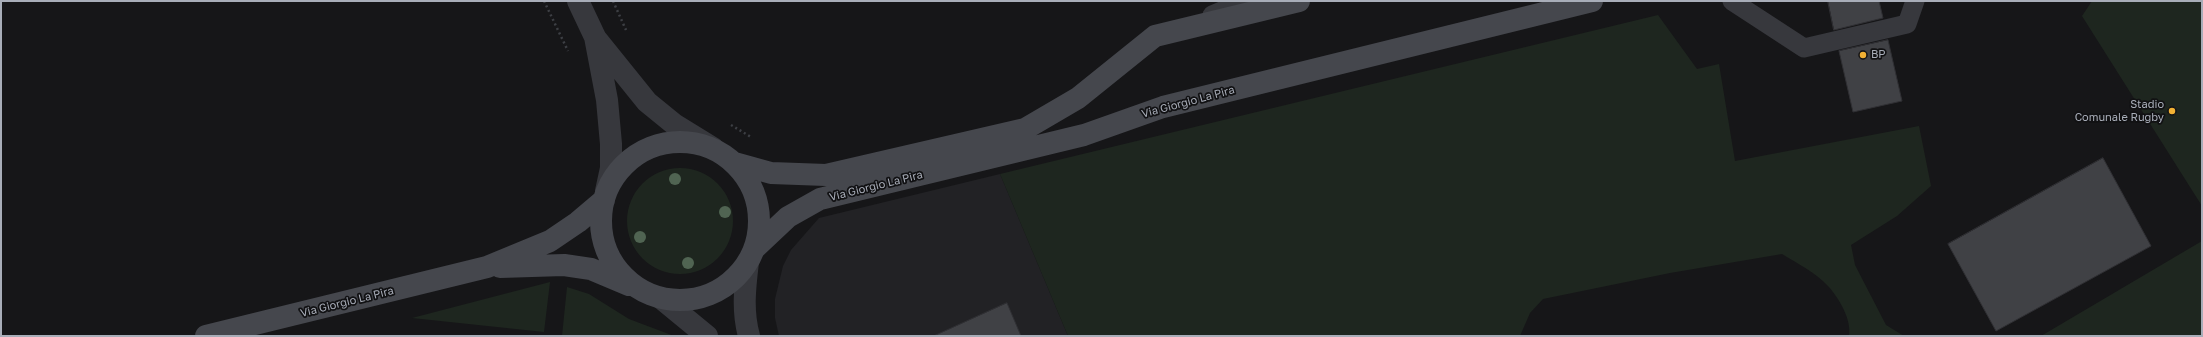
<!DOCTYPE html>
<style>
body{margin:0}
#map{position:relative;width:2203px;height:337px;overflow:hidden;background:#161618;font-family:"Golos Text",sans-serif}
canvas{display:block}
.frame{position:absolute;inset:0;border:2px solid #a8adb8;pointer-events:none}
</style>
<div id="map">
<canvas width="2203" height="337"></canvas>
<div class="frame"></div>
</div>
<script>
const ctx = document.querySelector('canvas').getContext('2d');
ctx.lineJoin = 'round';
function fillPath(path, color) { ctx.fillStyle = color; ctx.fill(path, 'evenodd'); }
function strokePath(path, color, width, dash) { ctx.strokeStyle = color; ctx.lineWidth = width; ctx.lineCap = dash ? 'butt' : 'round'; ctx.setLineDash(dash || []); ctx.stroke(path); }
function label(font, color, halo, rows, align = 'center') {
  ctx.font = font + ' "Golos Text",sans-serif'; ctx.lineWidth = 3.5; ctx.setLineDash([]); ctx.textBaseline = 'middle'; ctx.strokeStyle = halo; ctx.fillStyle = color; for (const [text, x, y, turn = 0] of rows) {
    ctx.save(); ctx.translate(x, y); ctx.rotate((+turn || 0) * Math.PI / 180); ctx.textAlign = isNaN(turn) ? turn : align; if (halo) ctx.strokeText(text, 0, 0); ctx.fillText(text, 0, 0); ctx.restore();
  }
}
fillPath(new Path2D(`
 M 1000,174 L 1068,336 L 779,336 L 775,318 L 775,299 L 783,266 L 791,250 L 819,218 Z`), '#222225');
fillPath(new Path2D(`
 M 2092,1 L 2202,1 L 2202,206 L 2082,16 Z
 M 1658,15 L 1697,69 L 1719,64 L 1735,161 L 1919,126 L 1931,186 L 1897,216 L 1851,245 L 1855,265 L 1886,325 L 1904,336 L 1849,336 C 1852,320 1839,298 1828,286 C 1816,273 1797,263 1782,254 L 1670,273 L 1543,299 L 1530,313 L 1520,336 L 1068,336 L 1000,174 Z
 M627 221a53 53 0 1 1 106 0a53 53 0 1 1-106 0Z
 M 2202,241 L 2202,336 L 2041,336 Z
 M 550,282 L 544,332 L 412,318 Z
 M 567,287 L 589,294 L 629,319 L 674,336 L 562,336 Z`), '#1e261f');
const building = new Path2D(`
 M 1828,1 L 1879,1 L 1883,18 L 1834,30 Z
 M 1888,40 L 1902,101 L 1853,112 L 1839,51 Z
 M 2103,158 L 2151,246 L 1996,331 L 1948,244 Z
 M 1007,303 L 1021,336 L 934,336 Z`);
fillPath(building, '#404145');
strokePath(building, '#303034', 1);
strokePath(new Path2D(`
 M 544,1 L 568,51
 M 613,1 L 626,30
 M 731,125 L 751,137`), '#3d3f44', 2.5, [2, 3]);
strokePath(new Path2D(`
 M 1732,1 L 1804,48 L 1907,24 L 1915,1
 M 1212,15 L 1245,1`), '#37383d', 19);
strokePath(new Path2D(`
 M 578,1 L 595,37 L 607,100 L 611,144 L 611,168 L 606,191
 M 597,40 L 647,102 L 674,124 L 713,148
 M 748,262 C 745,287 742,311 749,336
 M 662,299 L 707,336`), '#37383d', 22);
strokePath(new Path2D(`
 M601 221a79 79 0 1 1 158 0a79 79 0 1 1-158 0Z
 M 735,163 L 771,173 L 826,175 L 1025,129 L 1078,98 L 1155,36 L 1299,1
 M 754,249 L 788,217 L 820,199 L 1084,135 L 1163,107 L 1592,1
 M 500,267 L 564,265 L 591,269 L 629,285
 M 206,336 L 487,267 L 550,241 L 578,222 L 604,200`), '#45474d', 22);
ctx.fillStyle = '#506452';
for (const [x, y] of [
 [675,179],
 [725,212],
 [640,237],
 [688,263]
]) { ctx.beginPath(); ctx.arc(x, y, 6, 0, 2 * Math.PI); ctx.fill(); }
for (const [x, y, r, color] of [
 [1863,55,4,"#f2b134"],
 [2172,111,4,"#f2b134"]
]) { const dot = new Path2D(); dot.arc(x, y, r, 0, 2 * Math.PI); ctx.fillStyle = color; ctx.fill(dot); strokePath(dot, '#111113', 1.5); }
label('11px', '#a8adb8', '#111113', [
 ["BP",1871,55],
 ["Stadio",2164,105,"right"],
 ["Comunale Rugby",2164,118,"right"]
], 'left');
label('11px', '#a8adb8', '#111113', [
 ["Via Giorgio La Pira",1188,102,-15],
 ["Via Giorgio La Pira",876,186,-14],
 ["Via Giorgio La Pira",347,302,-14]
]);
</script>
